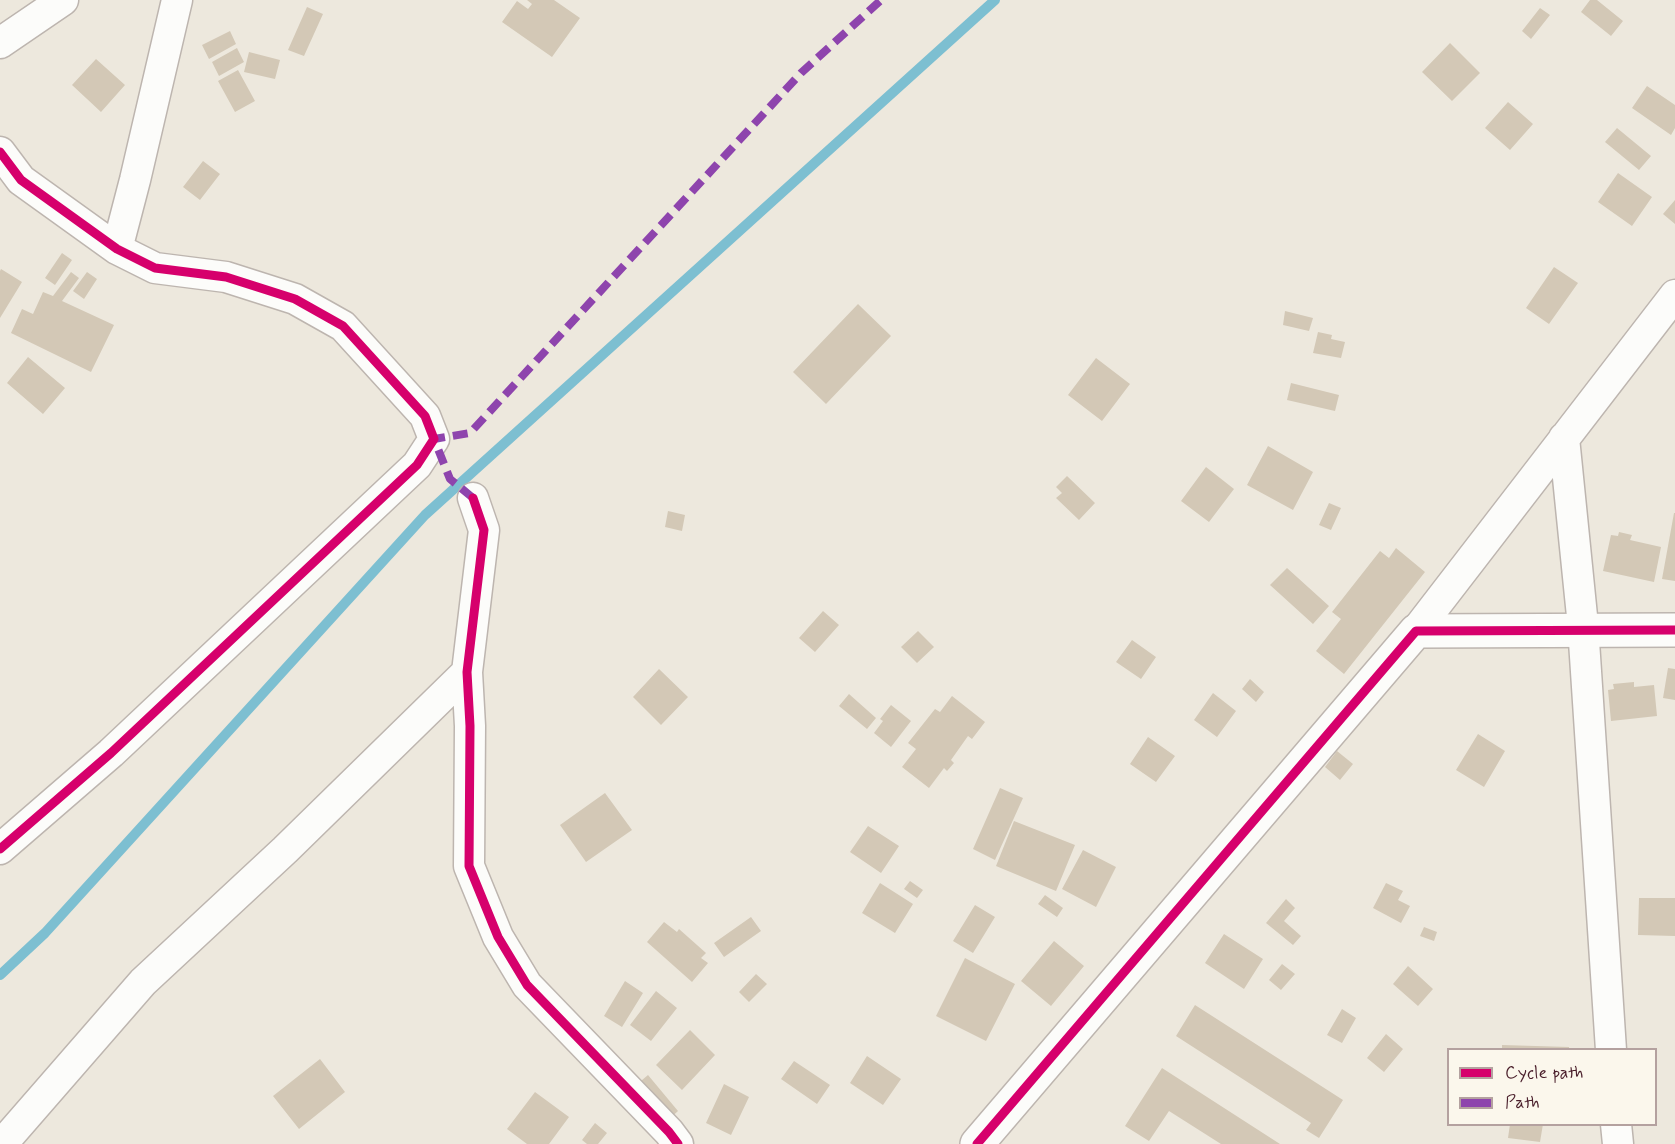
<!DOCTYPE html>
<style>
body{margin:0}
#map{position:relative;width:1675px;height:1144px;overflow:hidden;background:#ede8dd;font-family:Mynerve,sans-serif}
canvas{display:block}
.legend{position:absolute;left:1447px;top:1048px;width:210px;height:78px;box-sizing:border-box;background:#fbf7ec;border:2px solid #b4a19f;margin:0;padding:8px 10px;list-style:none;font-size:18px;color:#4a1f2b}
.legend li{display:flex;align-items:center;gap:12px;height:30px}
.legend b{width:30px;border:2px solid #b4a19f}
</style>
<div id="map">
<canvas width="1675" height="1144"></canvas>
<ul class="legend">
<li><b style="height:8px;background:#d6006c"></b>Cycle path</li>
<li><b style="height:8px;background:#8e44ad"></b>Path</li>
</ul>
</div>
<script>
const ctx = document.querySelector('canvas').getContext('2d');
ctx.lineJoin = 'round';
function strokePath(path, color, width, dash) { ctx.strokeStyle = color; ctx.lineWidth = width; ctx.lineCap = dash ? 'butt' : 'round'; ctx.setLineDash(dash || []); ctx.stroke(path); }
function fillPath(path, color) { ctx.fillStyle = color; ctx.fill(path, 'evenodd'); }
strokePath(new Path2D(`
 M 0,975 L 45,933 L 425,515 L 995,0`), '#7dbfd1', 10);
fillPath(new Path2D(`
 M 527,0 L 554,0 L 580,18 L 552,57 L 502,22 L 517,1 L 528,9 L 532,4 Z
 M 1590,0 L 1597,0 L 1623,21 L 1611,36 L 1581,12 Z
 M 307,7 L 323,14 L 304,56 L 288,50 Z
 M 1540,8 L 1550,15 L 1531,39 L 1522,31 Z
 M 230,31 L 236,44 L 209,59 L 202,45 Z
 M 1450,43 L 1480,73 L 1452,101 L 1422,72 Z
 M 237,48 L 244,62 L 219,76 L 212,62 Z
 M 249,52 L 280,60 L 275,79 L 244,72 Z
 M 96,59 L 125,85 L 101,112 L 72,85 Z
 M 238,70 L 255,101 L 235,112 L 218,81 Z
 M 1647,86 L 1675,105 L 1675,128 L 1671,135 L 1632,108 Z
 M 1508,102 L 1533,124 L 1510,150 L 1485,128 Z
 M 1617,128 L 1651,156 L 1639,170 L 1605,142 Z
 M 203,161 L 220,174 L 200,200 L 183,187 Z
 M 1618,173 L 1652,197 L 1632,226 L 1598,202 Z
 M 1675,200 L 1675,224 L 1663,214 Z
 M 62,253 L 72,260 L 55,285 L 45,278 Z
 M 1554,267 L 1578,283 L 1549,324 L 1526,308 Z
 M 1,269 L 22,282 L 0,318 L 0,271 Z
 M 71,272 L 79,278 L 62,301 L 114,325 L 91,372 L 11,333 L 22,309 L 33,314 L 43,292 L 53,296 Z
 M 87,272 L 97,279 L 84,299 L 73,291 Z
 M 858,304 L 891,336 L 826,404 L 793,372 Z
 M 1285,311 L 1313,318 L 1309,331 L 1283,325 Z
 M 1318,332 L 1332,335 L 1331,339 L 1345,342 L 1341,358 L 1313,353 Z
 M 28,357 L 65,388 L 43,414 L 7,383 Z
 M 1096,358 L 1130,384 L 1102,421 L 1068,395 Z
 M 1291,383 L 1339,395 L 1335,411 L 1287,400 Z
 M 1268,446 L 1313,472 L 1293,510 L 1247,485 Z
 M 1206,467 L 1234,489 L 1209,522 L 1181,501 Z
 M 1067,476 L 1095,503 L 1079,520 L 1056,498 L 1062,493 L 1056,487 Z
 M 1329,503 L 1341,508 L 1331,530 L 1319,525 Z
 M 668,511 L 685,515 L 682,531 L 665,527 Z
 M 1674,513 L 1675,513 L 1675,581 L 1662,579 Z
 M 1619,532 L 1632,535 L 1630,540 L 1661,547 L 1654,582 L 1603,571 L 1611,535 L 1618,536 Z
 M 1396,548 L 1425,572 L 1344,674 L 1316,651 L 1341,619 L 1332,612 L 1380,551 L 1389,558 Z
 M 1287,568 L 1329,606 L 1313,624 L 1270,585 Z
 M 823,611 L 839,625 L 815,652 L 799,638 Z
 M 918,631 L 934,647 L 917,663 L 901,647 Z
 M 1132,640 L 1156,657 L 1141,679 L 1116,662 Z
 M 1668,668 L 1675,669 L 1675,700 L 1663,698 Z
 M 659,669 L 688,697 L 661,725 L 633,697 Z
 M 1250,679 L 1264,692 L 1256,702 L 1242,689 Z
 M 1634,682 L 1634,687 L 1654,685 L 1657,716 L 1611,721 L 1608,690 L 1614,689 L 1613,684 Z
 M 1213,693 L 1236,711 L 1217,737 L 1194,720 Z
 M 849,694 L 876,718 L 867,729 L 839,706 Z
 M 952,696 L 985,722 L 972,739 L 968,736 L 951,760 L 954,763 L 947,771 L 944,768 L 929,788 L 902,767 L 916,749 L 908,743 L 935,709 L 940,712 Z
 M 891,705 L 911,721 L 891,747 L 874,733 L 883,721 L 880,719 Z
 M 1478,734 L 1505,751 L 1484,787 L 1456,770 Z
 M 1148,737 L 1175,756 L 1156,782 L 1130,764 Z
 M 1337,751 L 1353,764 L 1340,780 L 1325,767 Z
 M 1000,788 L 1023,798 L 995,860 L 973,849 Z
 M 605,793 L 632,830 L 586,862 L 560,825 Z
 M 1014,821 L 1075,845 L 1056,891 L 996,866 Z
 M 868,826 L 899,846 L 881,873 L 850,852 Z
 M 1083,850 L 1116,867 L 1096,907 L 1062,889 Z
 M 910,881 L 923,890 L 917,898 L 904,889 Z
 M 880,883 L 913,904 L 895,933 L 862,913 Z
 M 1386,883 L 1403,891 L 1398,900 L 1410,906 L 1401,923 L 1373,908 Z
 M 1045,895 L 1063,908 L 1057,917 L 1038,904 Z
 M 1639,898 L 1675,898 L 1675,936 L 1638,935 Z
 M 1286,899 L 1295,908 L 1284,921 L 1301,936 L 1293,945 L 1266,923 Z
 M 975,905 L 995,917 L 973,953 L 953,941 Z
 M 751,917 L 761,931 L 724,957 L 714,943 Z
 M 664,922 L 677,932 L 679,929 L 706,953 L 701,958 L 708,963 L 692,982 L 647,942 Z
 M 1424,927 L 1437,932 L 1434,941 L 1420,936 Z
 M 1224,934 L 1263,959 L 1244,989 L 1205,963 Z
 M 1054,941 L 1084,966 L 1051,1006 L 1021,981 Z
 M 965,958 L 1015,984 L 986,1041 L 936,1016 Z
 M 1282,964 L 1295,974 L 1281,990 L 1269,980 Z
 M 1408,966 L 1433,989 L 1418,1006 L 1393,984 Z
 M 756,974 L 767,984 L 749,1002 L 739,992 Z
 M 625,981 L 643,993 L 622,1027 L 604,1016 Z
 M 656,991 L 677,1008 L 651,1041 L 630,1025 Z
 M 1195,1005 L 1343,1100 L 1319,1138 L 1306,1130 L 1311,1123 L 1176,1036 Z
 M 1342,1009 L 1356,1018 L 1342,1043 L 1327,1035 Z
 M 690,1030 L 715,1055 L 682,1090 L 656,1065 Z
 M 1386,1034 L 1403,1049 L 1384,1072 L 1367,1058 Z
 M 1502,1045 L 1569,1047 L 1569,1050 L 1502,1050 Z
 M 867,1056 L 901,1079 L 883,1105 L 850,1083 Z
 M 320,1059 L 345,1092 L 299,1129 L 273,1096 Z
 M 794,1061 L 830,1085 L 817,1104 L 781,1079 Z
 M 1162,1068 L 1280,1144 L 1221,1144 L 1169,1111 L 1149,1141 L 1125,1126 Z
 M 648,1075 L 678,1111 L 666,1122 L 635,1086 Z
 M 724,1084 L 749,1097 L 731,1135 L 706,1123 Z
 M 535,1092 L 569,1117 L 549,1144 L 527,1144 L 507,1129 Z
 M 595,1123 L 607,1133 L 598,1144 L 587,1144 L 582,1140 Z
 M 1510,1124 L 1543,1124 L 1540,1142 L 1508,1138 Z`), '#d3c8b6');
const street = new Path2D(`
 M 0,43 L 63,0
 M 0,152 L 21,180 L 117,249 L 155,268 L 226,277 L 295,299 L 343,326 L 425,416 L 434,439 L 417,465 L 111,753 L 0,849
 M 117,249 L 135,180 L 177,0
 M 1564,438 L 1583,626 L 1611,1050
 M 473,498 L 484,530 L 467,672 L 470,726 L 469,866 L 498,937 L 527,985 L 669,1132 L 678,1144
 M 1416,631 L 1675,295
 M 1616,1124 L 1618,1144
 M 2,1144 L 143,982 L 285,850 L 467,672`);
const secondary = new Path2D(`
 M 977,1144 L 1416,631 L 1675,630`);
strokePath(street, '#bdb5af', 33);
strokePath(secondary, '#bdb5af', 36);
strokePath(street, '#fcfcfa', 30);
strokePath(secondary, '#fcfcfa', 33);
strokePath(new Path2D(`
 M 473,498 L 450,479 L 434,439 L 470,433 L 801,73 L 881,0`), '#8e44ad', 8, [15, 8]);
strokePath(new Path2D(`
 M 0,152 L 21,180 L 117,249 L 155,268 L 226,277 L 295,299 L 343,326 L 425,416 L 434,439 L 417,465 L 111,753 L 0,849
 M 473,498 L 484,530 L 467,672 L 470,726 L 469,866 L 498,937 L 527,985 L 669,1132 L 678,1144
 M 977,1144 L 1416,631 L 1675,630`), '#d6006c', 9);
</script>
